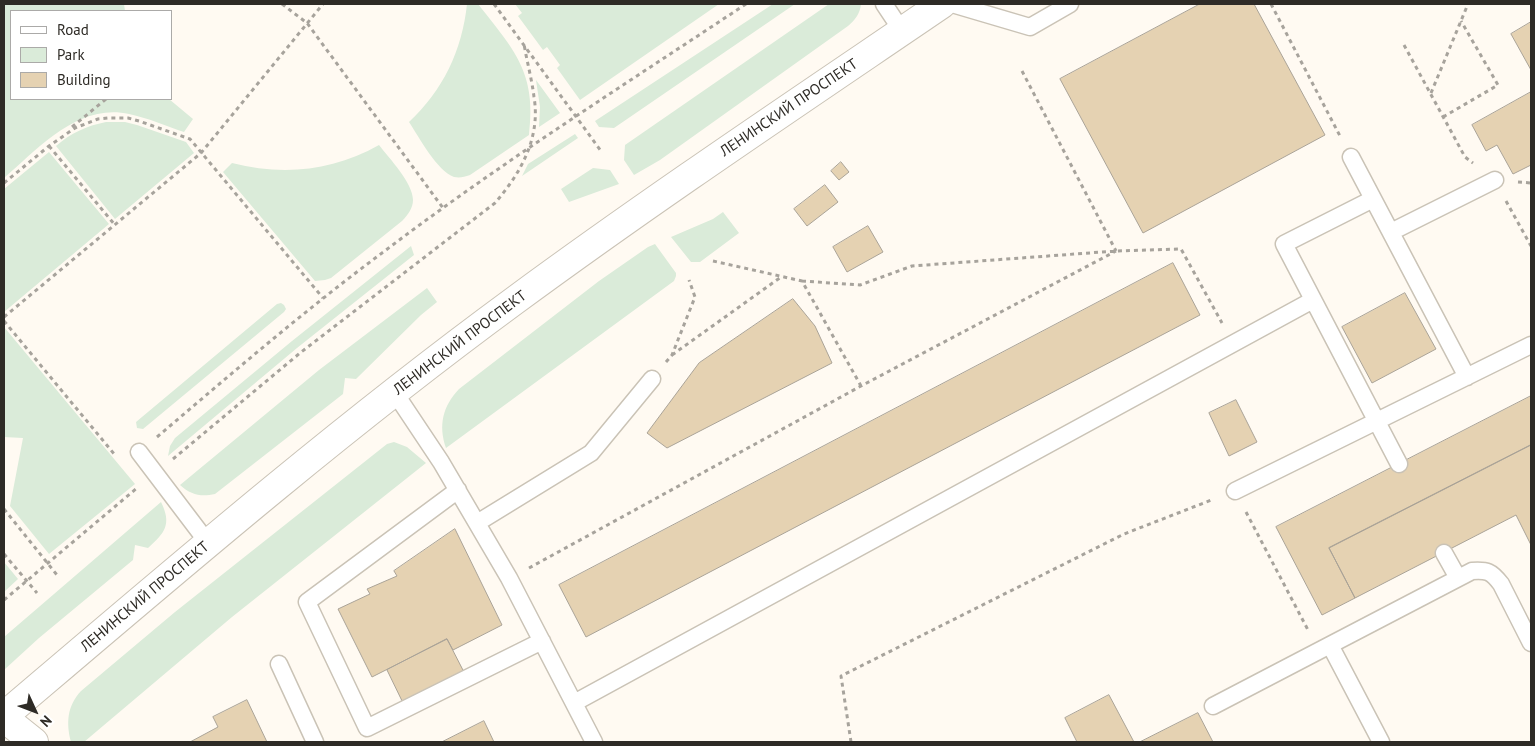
<!DOCTYPE html>
<meta charset="utf-8">
<style>
body{margin:0}
#map{position:relative;width:1535px;height:746px;overflow:hidden;background:#fffaf2;font-family:"PT Sans",sans-serif}
canvas{display:block}
.frame{position:absolute;inset:0;border:5px solid #2e2b26;pointer-events:none}
.legend{position:absolute;left:10px;top:10px;width:162px;height:90px;box-sizing:border-box;background:#fff;border:1px solid #abaaa8;margin:0;padding:6px 9px;list-style:none;font-size:15px;color:#2e2b26}
.legend li{display:flex;align-items:center;gap:10px;height:25px}
.legend b{width:25px;border:1px solid #abaaa8}
.north{position:absolute;left:10px;top:686px;width:50px;height:50px;-webkit-text-stroke:4px #fff;paint-order:stroke;rotate:133deg;font-size:14px;font-weight:700;line-height:20px;text-align:center;color:#2e2b26}
.north::after{content:'';display:block;margin:auto;width:18px;height:22px;background:#2e2b26;clip-path:polygon(50% 0,100% 100%,50% 72%,0 100%)}
</style>
<div id="map">
<canvas width="1535" height="746"></canvas>
<div class="frame"></div>
<ul class="legend">
<li><b style="height:6px;background:#fff"></b>Road</li>
<li><b style="height:14px;background:#daebd9"></b>Park</li>
<li><b style="height:14px;background:#e5d2b2"></b>Building</li>
</ul>
<div class="north">N</div>
</div>
<script>
const ctx = document.querySelector('canvas').getContext('2d');
ctx.lineJoin = 'round';
function fillPath(path, color) { ctx.fillStyle = color; ctx.fill(path, 'evenodd'); }
function strokePath(path, color, width, dash) { ctx.strokeStyle = color; ctx.lineWidth = width; ctx.lineCap = dash ? 'butt' : 'round'; ctx.setLineDash(dash || []); ctx.stroke(path); }
function label(font, color, halo, rows, align = 'center') {
  ctx.font = font + ' "PT Sans",sans-serif'; ctx.lineWidth = 4; ctx.setLineDash([]); ctx.textBaseline = 'middle'; ctx.strokeStyle = halo; ctx.fillStyle = color; for (const [text, x, y, turn = 0] of rows) {
    ctx.save(); ctx.translate(x, y); ctx.rotate((+turn || 0) * Math.PI / 180); ctx.textAlign = isNaN(turn) ? turn : align; if (halo) ctx.strokeText(text, 0, 0); ctx.fillText(text, 0, 0); ctx.restore();
  }
}
fillPath(new Path2D(`
 M 4,4 L 124,4 L 125,11 L 11,11 L 11,99 L 169,99 L 193,119 L 184,132 C 166,126 148,118 129,114 C 78,103 39,148 4,178 Z
 M 467,4 L 478,4 C 514,50 537,72 529,135 L 470,175 C 464,177 460,178 454,177 C 437,171 419,137 409,122 C 443,90 462,51 467,4 Z
 M 515,4 L 719,4 L 580,100 L 557,68 L 560,65 L 547,47 L 543,50 L 518,16 L 522,13 Z
 M 773,4 L 795,4 L 614,128 L 599,127 L 595,121 Z
 M 829,4 L 861,4 C 860,14 855,20 848,26 L 660,160 L 634,175 L 624,160 L 625,145 Z
 M 536,80 L 560,113 L 539,127 L 540,107 Z
 M 106,122 L 125,122 L 137,125 L 186,142 L 194,153 L 115,219 L 56,146 C 71,133 86,126 106,122 Z
 M 575,134 L 578,138 L 522,176 L 528,164 Z
 M 379,145 C 389,158 413,183 413,200 C 413,208 408,215 402,221 L 331,278 L 325,280 L 315,281 L 223,172 L 232,163 C 283,176 333,171 379,145 Z
 M 49,152 L 109,224 L 4,312 L 4,189 Z
 M 593,168 L 610,170 L 619,184 L 569,202 L 561,189 Z
 M 723,212 L 739,233 L 700,262 L 691,262 L 671,237 L 713,219 Z
 M 655,244 L 676,273 L 676,276 L 674,281 L 446,448 C 438,425 443,406 459,389 L 599,281 L 648,247 Z
 M 411,246 L 414,255 L 297,348 L 168,456 L 170,446 L 175,438 L 292,341 Z
 M 427,288 L 437,302 L 421,315 L 356,379 L 345,378 L 343,394 L 215,494 C 201,497 191,495 180,485 L 319,370 Z
 M 281,303 L 284,305 L 286,309 L 284,312 L 143,429 L 137,428 L 136,422 L 277,304 Z
 M 4,327 L 135,484 L 49,554 L 10,506 L 23,438 L 4,437 Z
 M 394,442 L 407,447 L 426,463 L 232,617 L 84,742 L 71,742 C 66,723 67,706 81,691 L 175,612 L 387,444 Z
 M 161,502 C 172,524 165,533 148,548 L 135,545 L 133,560 L 39,638 L 4,670 L 4,637 Z
 M 4,562 L 18,579 L 4,592 Z`), '#daebd9');
const building = new Path2D(`
 M 1200,4 L 1254,4 L 1325,135 L 1143,233 L 1060,79 Z
 M 1531,22 L 1531,70 L 1511,34 Z
 M 1531,92 L 1531,165 L 1513,174 L 1497,145 L 1486,151 L 1472,125 Z
 M 841,162 L 849,172 L 839,180 L 831,171 Z
 M 825,185 L 838,202 L 807,226 L 794,209 Z
 M 868,226 L 883,252 L 847,272 L 833,247 Z
 M 1173,263 L 1200,315 L 586,637 L 559,585 Z
 M 1405,293 L 1436,349 L 1372,383 L 1342,327 Z
 M 793,299 L 815,326 L 832,363 L 667,448 L 647,433 L 699,363 Z
 M 1531,396 L 1531,445 L 1329,548 L 1355,598 L 1322,615 L 1276,527 Z
 M 1236,400 L 1257,442 L 1229,456 L 1209,413 Z
 M 1531,445 L 1531,545 L 1516,515 L 1355,598 L 1329,548 Z
 M 455,529 L 502,625 L 453,650 L 447,639 L 372,677 L 338,609 L 370,594 L 367,589 L 397,576 L 394,571 Z
 M 447,639 L 466,676 L 405,707 L 387,670 Z
 M 1109,695 L 1134,742 L 1077,742 L 1065,718 Z
 M 247,700 L 267,742 L 190,742 L 218,727 L 213,717 Z
 M 1198,713 L 1213,742 L 1140,742 Z
 M 484,721 L 494,742 L 442,742 Z`);
fillPath(building, '#e5d2b2');
strokePath(building, '#aaa397', 1);
const service = new Path2D(`
 M 884,4 L 902,31
 M 952,4 L 1030,27 L 1070,4
 M 1351,157 L 1467,377
 M 1373,199 L 1284,244 L 1399,464
 M 1391,232 L 1495,180
 M 395,393 L 441,462 L 509,578 L 594,742
 M 139,452 L 208,543
 M 458,490 L 307,602 L 367,728 L 542,641
 M 1235,491 L 1531,345
 M 477,523 L 591,453 L 652,379
 M 1444,553 L 1458,578
 M 1330,645 L 1381,742
 M 279,664 L 315,742
 M 574,703 L 1313,300
 M 1213,706 L 1472,571 C 1487,570 1491,571 1501,584 L 1531,643`);
const minor = new Path2D(`
 M 4,718 L 34,742`);
const primary = new Path2D(`
 M 4,716 C 171,574 337,431 514,301 C 654,198 798,102 942,4`);
strokePath(service, '#cac3b6', 19);
strokePath(minor, '#cac3b6', 30);
strokePath(primary, '#cac3b6', 30);
strokePath(new Path2D(`
 M 282,4 L 307,23 L 443,208
 M 494,4 L 601,151
 M 1271,4 L 1340,136
 M 1404,45 L 1465,157 L 1473,163
 M 1022,71 L 1116,251
 M 1431,93 L 1468,4
 M 1443,117 L 1498,85 L 1461,21
 M 72,127 L 106,99
 M 49,146 L 115,225
 M 1518,182 L 1531,183
 M 4,183 L 49,146 L 75,128 L 98,119 L 108,118 L 128,118 L 139,121 L 190,139 L 323,298
 M 1506,201 L 1531,246
 M 713,261 L 802,281 L 861,386
 M 802,281 L 860,285 L 912,266 L 1116,251 L 1181,249 L 1222,323
 M 4,317 L 201,153 L 323,4
 M 4,321 L 115,455
 M 672,355 L 781,277
 M 666,362 L 672,355 L 695,297 L 689,280
 M 157,437 C 231,374 304,311 382,253 C 499,164 624,85 746,4
 M 173,459 L 300,353 L 495,203 C 520,174 541,138 534,97 C 532,80 527,62 524,44
 M 4,509 L 57,575
 M 1246,512 L 1308,630
 M 4,554 L 37,593
 M 529,568 L 861,386 L 1116,251
 M 4,600 L 137,488
 M 851,742 L 841,676 L 1124,534 L 1214,499`), '#a7a39c', 3, [4, 4]);
strokePath(service, '#fff', 16);
strokePath(minor, '#fff', 28);
strokePath(primary, '#fff', 28);
label('15px', '#2e2b26', '#fff', [
 ["ЛЕНИНСКИЙ ПРОСПЕКТ",789,108,-34],
 ["ЛЕНИНСКИЙ ПРОСПЕКТ",460,343,-37],
 ["ЛЕНИНСКИЙ ПРОСПЕКТ",145,597,-40]
]);
</script>
